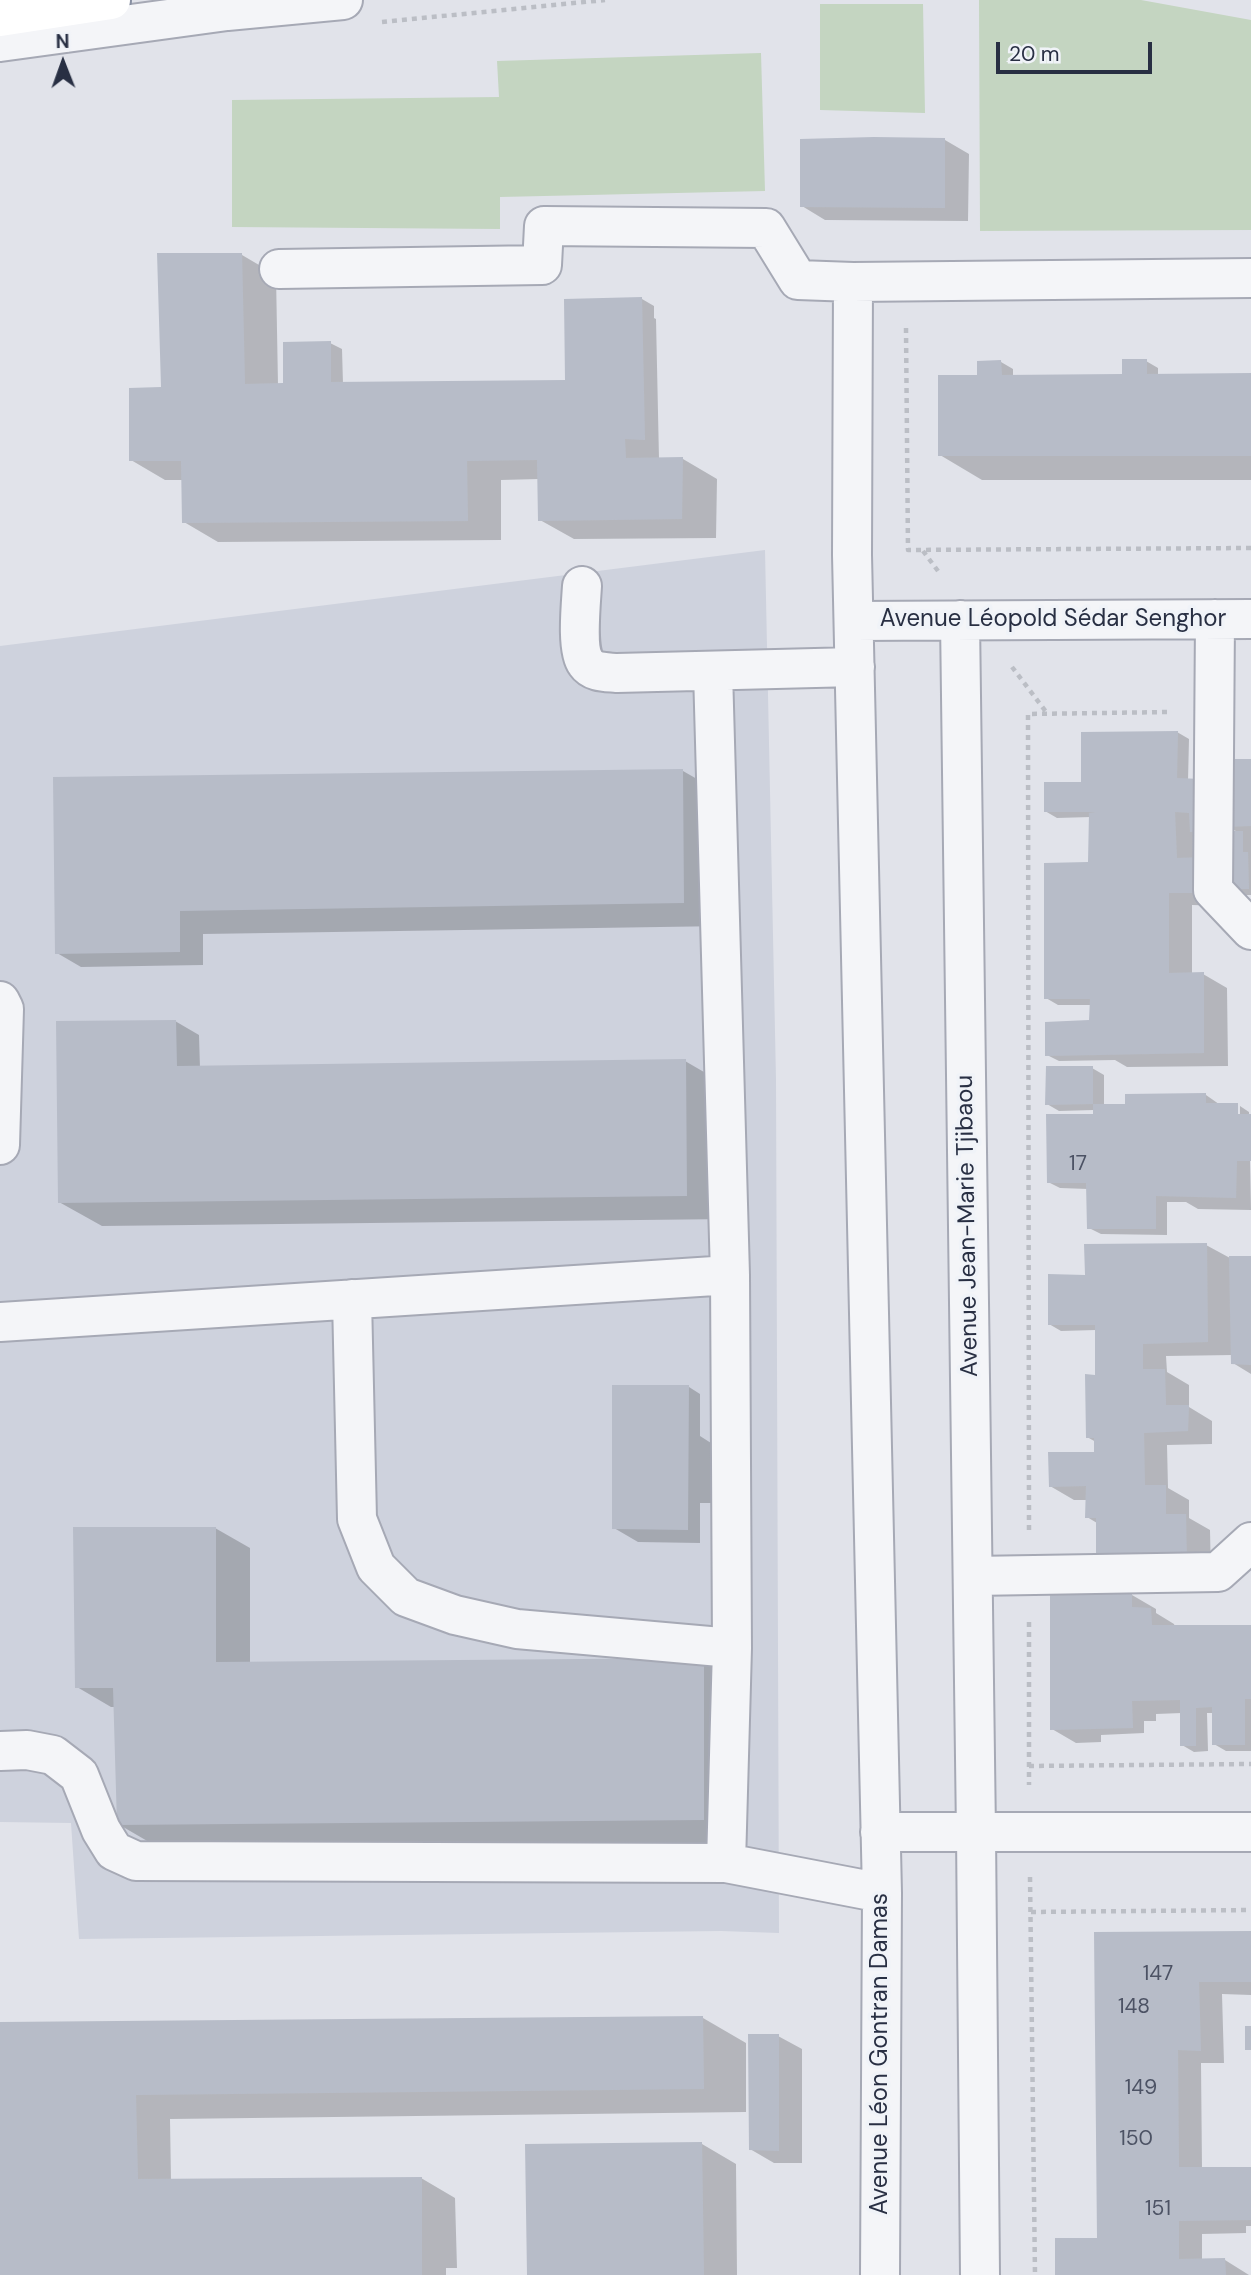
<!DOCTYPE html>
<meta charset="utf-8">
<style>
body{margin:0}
#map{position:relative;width:1251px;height:2275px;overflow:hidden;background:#e1e3ea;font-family:"DM Sans",sans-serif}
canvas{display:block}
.north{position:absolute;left:28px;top:28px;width:70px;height:70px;-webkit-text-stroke:5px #f0f3f8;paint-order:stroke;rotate:359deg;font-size:19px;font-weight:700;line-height:28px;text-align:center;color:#282f43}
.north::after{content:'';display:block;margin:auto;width:24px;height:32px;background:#282f43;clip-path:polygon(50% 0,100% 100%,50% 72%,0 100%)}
.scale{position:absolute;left:996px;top:42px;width:156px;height:32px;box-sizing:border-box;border:4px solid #282f43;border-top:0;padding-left:9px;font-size:21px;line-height:24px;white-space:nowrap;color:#282f43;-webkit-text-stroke:5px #f0f3f8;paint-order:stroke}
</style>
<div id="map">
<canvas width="1251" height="2275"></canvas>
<div class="north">N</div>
<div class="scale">20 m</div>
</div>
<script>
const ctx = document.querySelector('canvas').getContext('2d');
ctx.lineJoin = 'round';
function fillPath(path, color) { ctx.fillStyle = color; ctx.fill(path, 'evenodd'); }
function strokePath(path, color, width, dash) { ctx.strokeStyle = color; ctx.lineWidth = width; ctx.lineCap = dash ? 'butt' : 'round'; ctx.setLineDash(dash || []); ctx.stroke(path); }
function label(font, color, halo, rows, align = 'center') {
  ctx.font = font + ' "DM Sans",sans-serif'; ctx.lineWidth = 7; ctx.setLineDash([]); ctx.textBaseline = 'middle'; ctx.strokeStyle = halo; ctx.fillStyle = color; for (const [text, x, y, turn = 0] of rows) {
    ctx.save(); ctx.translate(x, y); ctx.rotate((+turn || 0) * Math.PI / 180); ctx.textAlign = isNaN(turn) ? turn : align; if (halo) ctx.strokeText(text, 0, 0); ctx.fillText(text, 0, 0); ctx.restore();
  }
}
fillPath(new Path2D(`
 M 765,550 L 776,1080 L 779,1933 L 721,1931 L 79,1939 L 71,1823 L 0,1822 L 0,646 Z`), '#ced2dd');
fillPath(new Path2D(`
 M 979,0 L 1141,0 L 1251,20 L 1251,230 L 980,231 Z
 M 820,4 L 923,4 L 925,113 L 820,110 Z
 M 761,53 L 765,191 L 500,197 L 500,229 L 232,227 L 232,100 L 499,97 L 497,61 Z`), '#c4d5c1');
fillPath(new Path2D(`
 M 945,140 L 969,154 L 968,221 L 825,220 L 802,206 Z
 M 242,255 L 276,275 L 278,385 L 289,385 L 330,343 L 342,349 L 343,384 L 564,382 L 642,299 L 654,306 L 654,318 L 656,319 L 659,459 L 683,459 L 717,479 L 716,538 L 574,539 L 540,520 L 539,479 L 501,480 L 501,540 L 218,542 L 184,522 L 183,480 L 165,480 L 131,460 L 162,389 Z
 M 1146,361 L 1158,368 L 1158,376 L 1251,375 L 1251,480 L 982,480 L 940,455 L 979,377 L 1001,362 L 1013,369 L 1013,376 L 1129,376 Z
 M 1177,732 L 1189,739 L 1188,781 L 1202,780 L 1251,761 L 1251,895 L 1240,895 L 1227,906 L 1192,905 L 1192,974 L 1203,974 L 1227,988 L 1228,1066 L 1127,1067 L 1115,1060 L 1059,1061 L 1047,1055 L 1096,1022 L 1091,1005 L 1058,1005 L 1046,998 L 1096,864 L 1091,817 L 1057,818 L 1045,811 ZM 1226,825 L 1239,833 L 1203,858 Z
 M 683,771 L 725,795 L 726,926 L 203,934 L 203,965 L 81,967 L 57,953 L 55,913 Z
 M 175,1021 L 199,1035 L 200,1068 L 685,1061 L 728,1086 L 730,1219 L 102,1226 L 59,1202 Z
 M 1092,1068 L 1104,1075 L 1104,1106 L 1124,1106 L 1206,1095 L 1236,1116 L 1240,1116 L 1240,1106 L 1249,1112 L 1251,1210 L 1198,1209 L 1186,1202 L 1167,1202 L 1167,1235 L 1101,1234 L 1089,1228 L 1088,1189 L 1060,1188 L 1048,1182 L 1094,1115 L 1094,1110 L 1059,1111 L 1047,1104 Z
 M 1206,1245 L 1230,1258 L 1251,1258 L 1251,1374 L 1233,1363 L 1233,1355 L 1166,1356 L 1167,1372 L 1189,1385 L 1189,1407 L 1212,1421 L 1212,1444 L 1167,1445 L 1168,1488 L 1189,1500 L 1189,1518 L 1210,1530 L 1211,1577 L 1097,1523 L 1087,1517 L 1087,1500 L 1074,1500 L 1050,1486 L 1096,1453 L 1096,1442 L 1087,1437 L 1096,1376 L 1096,1330 L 1061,1331 L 1049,1324 L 1086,1276 Z
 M 689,1387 L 700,1394 L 700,1436 L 711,1443 L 713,1503 L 700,1503 L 700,1543 L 638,1542 L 614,1528 Z
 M 215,1528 L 250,1548 L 250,1664 L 703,1660 L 727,1674 L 747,1709 L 746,1843 L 161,1849 L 118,1824 L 116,1707 L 111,1707 L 77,1687 Z
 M 1132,1595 L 1156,1609 L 1156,1613 L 1174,1624 L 1175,1627 L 1251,1627 L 1251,1751 L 1226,1751 L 1214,1744 L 1214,1713 L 1207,1713 L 1208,1751 L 1194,1752 L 1182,1745 L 1182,1713 L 1156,1714 L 1156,1721 L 1144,1721 L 1144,1733 L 1101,1735 L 1101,1742 L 1076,1743 L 1052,1729 Z
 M 1251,1933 L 1251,1995 L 1222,1994 L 1224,2063 L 1201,2063 L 1202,2169 L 1251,2168 L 1251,2226 L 1246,2226 L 1246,2233 L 1202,2234 L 1202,2260 L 1225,2260 L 1249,2275 L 1057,2275 L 1105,2240 L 1096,1934 Z
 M 703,2018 L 746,2043 L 746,2112 L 170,2119 L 171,2181 L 421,2178 L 455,2198 L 457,2268 L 446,2268 L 446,2275 L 0,2275 L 0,2024 Z
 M 778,2036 L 802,2049 L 802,2163 L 774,2163 L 750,2149 Z
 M 702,2144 L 736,2164 L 737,2275 L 529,2275 Z`), '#0003');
fillPath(new Path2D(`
 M 874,137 L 945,138 L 945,208 L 800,207 L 800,139 Z
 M 157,253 L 242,253 L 245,384 L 283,383 L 283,342 L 331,341 L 331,382 L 565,380 L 564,299 L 642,297 L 645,440 L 625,439 L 626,458 L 683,457 L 682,519 L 538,521 L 537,460 L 467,461 L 468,521 L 182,523 L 181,461 L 129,461 L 129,388 L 161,387 Z
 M 1122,359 L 1147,359 L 1147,374 L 1251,373 L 1251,456 L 938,456 L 938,375 L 977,375 L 977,361 L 1001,360 L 1002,375 L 1122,374 Z
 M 1178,731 L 1177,778 L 1202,779 L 1203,831 L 1190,832 L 1189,813 L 1175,812 L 1177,858 L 1204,857 L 1203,893 L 1169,893 L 1169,973 L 1204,972 L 1204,1053 L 1045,1056 L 1045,1022 L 1089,1020 L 1090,999 L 1044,999 L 1044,863 L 1088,862 L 1089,813 L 1096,812 L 1044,812 L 1044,782 L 1081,782 L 1081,732 Z
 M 1224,759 L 1251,759 L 1251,826 L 1225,827 Z
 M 683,769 L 684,903 L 180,911 L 180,952 L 55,954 L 53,777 Z
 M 1225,831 L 1243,831 L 1243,852 L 1248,852 L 1249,889 L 1226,889 Z
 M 176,1020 L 177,1066 L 686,1059 L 687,1196 L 58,1203 L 56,1021 Z
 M 1046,1066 L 1093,1066 L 1093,1104 L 1045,1105 Z
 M 1206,1093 L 1206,1103 L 1238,1103 L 1238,1114 L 1251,1114 L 1251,1161 L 1237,1161 L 1236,1198 L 1156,1196 L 1156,1229 L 1087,1229 L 1086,1183 L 1047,1183 L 1046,1114 L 1093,1114 L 1093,1104 L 1125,1104 L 1125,1094 Z
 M 1207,1243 L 1208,1342 L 1143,1344 L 1143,1369 L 1165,1369 L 1166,1405 L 1189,1405 L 1188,1431 L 1144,1433 L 1145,1485 L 1166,1485 L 1166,1514 L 1186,1514 L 1187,1564 L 1096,1566 L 1096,1518 L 1085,1518 L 1086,1486 L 1049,1487 L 1048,1452 L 1094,1452 L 1094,1438 L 1086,1438 L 1085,1374 L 1095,1375 L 1095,1325 L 1048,1325 L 1048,1274 L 1085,1275 L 1084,1244 Z
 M 1229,1256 L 1251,1256 L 1251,1365 L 1231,1364 Z
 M 612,1385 L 689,1385 L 688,1530 L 612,1529 Z
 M 73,1527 L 216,1527 L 216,1662 L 704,1658 L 704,1820 L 117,1825 L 113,1688 L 75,1688 Z
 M 1050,1594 L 1132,1594 L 1132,1607 L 1151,1608 L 1152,1625 L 1251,1625 L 1251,1699 L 1245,1699 L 1245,1745 L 1212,1745 L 1212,1707 L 1196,1708 L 1196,1746 L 1180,1746 L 1180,1700 L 1132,1701 L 1133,1728 L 1050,1730 Z
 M 1251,1931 L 1251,1982 L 1199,1982 L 1201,2051 L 1178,2050 L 1179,2167 L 1251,2167 L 1251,2220 L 1179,2221 L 1179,2259 L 1225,2258 L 1226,2275 L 1055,2275 L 1055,2238 L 1097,2238 L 1094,1932 Z
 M 703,2016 L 704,2089 L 136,2095 L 138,2179 L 422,2177 L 422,2275 L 0,2275 L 0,2022 Z
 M 1245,2026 L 1251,2026 L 1251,2050 L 1245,2050 Z
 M 748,2034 L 779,2034 L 779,2151 L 749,2150 Z
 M 702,2142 L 704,2275 L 527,2275 L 525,2144 Z`), '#b7bcc8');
const minor = new Path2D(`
 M 0,42 L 227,11 L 343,0
 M 279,269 L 542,265 L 544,226 L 766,228 L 798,280 L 853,282 L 1251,278
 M 853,282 L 852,555 L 882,1893 L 880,2275
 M 582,586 C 581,603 576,650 586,663 C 593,673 606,672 617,673 L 855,667
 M 1215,619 L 1213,890 L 1251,930
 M 960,620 L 976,1833 L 980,2275
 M 854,621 L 1251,619
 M 713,671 L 730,1275 L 732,1648 L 726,1863
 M 0,1001 L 4,1009 L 0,1145
 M 352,1299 L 357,1519 L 376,1567 L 406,1597 L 455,1615 L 517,1629 L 732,1648
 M 0,1322 L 730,1275
 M 973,1576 L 1218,1572 L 1251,1542
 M 0,1751 L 27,1750 L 53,1755 L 79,1775 L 101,1830 L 114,1851 L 136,1861 L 726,1863 L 882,1893
 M 880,1832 L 1251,1832`);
const highway = new Path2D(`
 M 0,17 L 111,0`);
strokePath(minor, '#a6a9b5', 42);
strokePath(highway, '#878fa2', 42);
strokePath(new Path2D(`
 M 382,22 L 605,0
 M 906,328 L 908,550 L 1251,548
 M 923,551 L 941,575
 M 1012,667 L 1047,713
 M 1029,1530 L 1028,714 L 1170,712
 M 1029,1622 L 1029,1785
 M 1029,1766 L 1251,1764
 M 1030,1877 L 1035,2275
 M 1031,1912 L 1251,1910`), '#bbbec5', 4.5, [5, 5]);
strokePath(minor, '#f4f5f8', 38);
strokePath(highway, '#fff', 38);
label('21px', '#4c5264', null, [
 ["17",1078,1164],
 ["147",1158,1974],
 ["148",1134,2007],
 ["149",1141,2088],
 ["150",1136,2139],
 ["151",1158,2209]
]);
label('24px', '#282f43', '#f0f3f8', [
 ["Avenue Léopold Sédar Senghor",1053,620],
 ["Avenue Jean-Marie Tjibaou",968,1226,-91],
 ["Avenue Léon Gontran Damas",881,2054,-90]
]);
</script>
